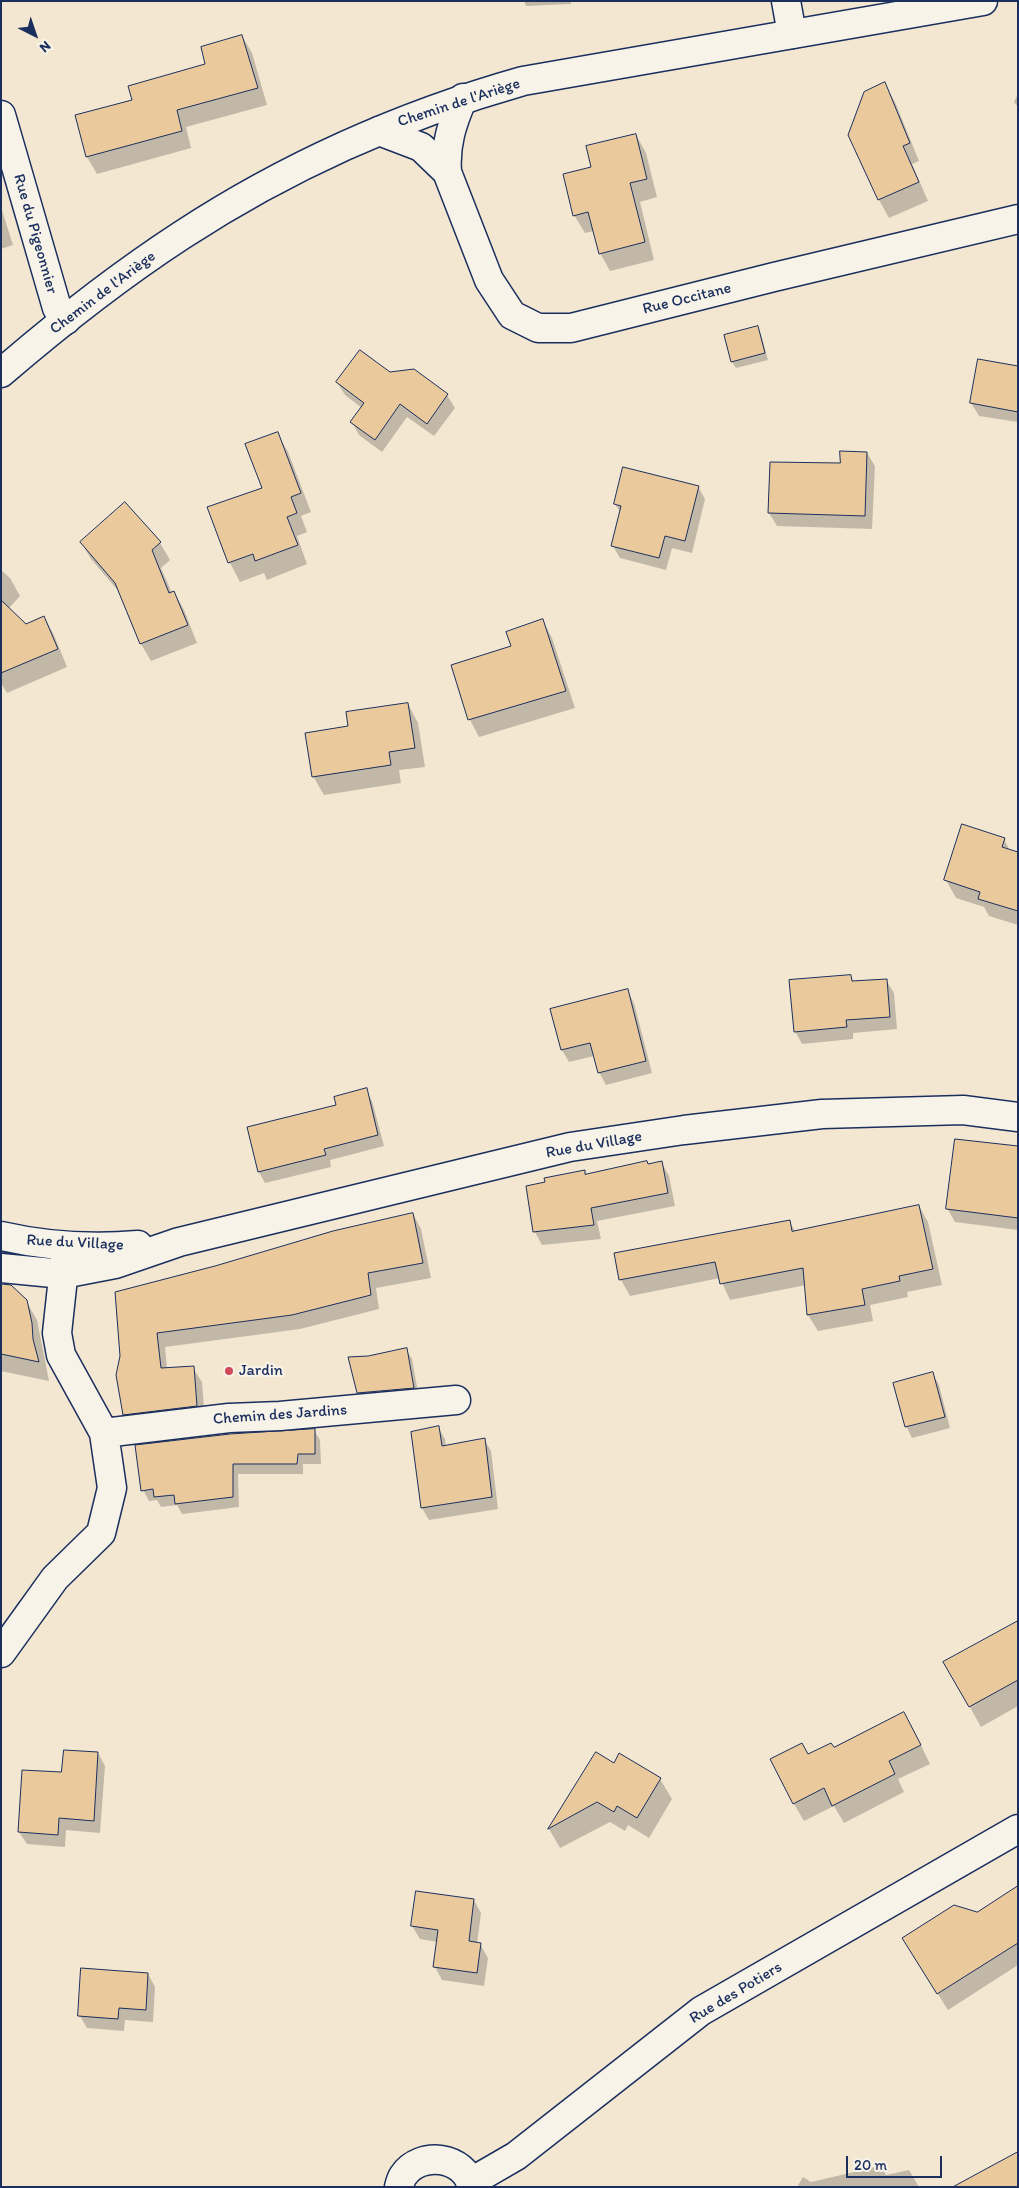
<!DOCTYPE html>
<meta charset="utf-8">
<style>
body{margin:0}
#map{position:relative;width:1019px;height:2188px;overflow:hidden;background:#f3e7d1;font-family:Itim,sans-serif}
canvas{display:block}
.frame{position:absolute;inset:0;border:2px solid #1b2f5e;pointer-events:none}
.north{position:absolute;left:10px;top:10px;width:50px;height:50px;-webkit-text-stroke:4px #f7f3e8;paint-order:stroke;rotate:139deg;font-size:14px;font-weight:700;line-height:20px;text-align:center;color:#1b2f5e}
.north::after{content:'';display:block;margin:auto;width:18px;height:22px;background:#1b2f5e;clip-path:polygon(50% 0,100% 100%,50% 72%,0 100%)}
.scale{position:absolute;left:846px;top:2156px;width:96px;height:22px;box-sizing:border-box;border:2px solid #1b2f5e;border-top:0;padding-left:6px;font-size:15px;line-height:18px;white-space:nowrap;color:#1b2f5e;-webkit-text-stroke:4px #f7f3e8;paint-order:stroke}
</style>
<div id="map">
<canvas width="1019" height="2188"></canvas>
<div class="frame"></div>
<div class="north">N</div>
<div class="scale">20 m</div>
</div>
<script>
const ctx = document.querySelector('canvas').getContext('2d');
ctx.lineJoin = 'round';
function fillPath(path, color) { ctx.fillStyle = color; ctx.fill(path, 'evenodd'); }
function strokePath(path, color, width, dash) { ctx.strokeStyle = color; ctx.lineWidth = width; ctx.lineCap = dash ? 'butt' : 'round'; ctx.setLineDash(dash || []); ctx.stroke(path); }
function label(font, color, halo, rows, align = 'center') {
  ctx.font = font + ' Itim,sans-serif'; ctx.lineWidth = 4.5; ctx.setLineDash([]); ctx.textBaseline = 'middle'; ctx.strokeStyle = halo; ctx.fillStyle = color; for (const [text, x, y, turn = 0] of rows) {
    ctx.save(); ctx.translate(x, y); ctx.rotate((+turn || 0) * Math.PI / 180); ctx.textAlign = isNaN(turn) ? turn : align; if (halo) ctx.strokeText(text, 0, 0); ctx.fillText(text, 0, 0); ctx.restore();
  }
}
fillPath(new Path2D(`
 M 524,1 L 571,1 L 571,4 L 526,6 Z
 M 242,36 L 252,53 L 267,105 L 186,127 L 191,148 L 97,174 L 87,157 L 133,101 L 206,65 Z
 M 885,84 L 895,102 L 919,161 L 912,164 L 928,201 L 889,218 L 879,200 L 850,135 Z
 M 1018,94 L 1018,107 L 1014,102 Z
 M 636,135 L 646,153 L 657,197 L 640,202 L 654,260 L 610,271 L 600,253 L 594,231 L 585,233 L 574,215 L 592,168 Z
 M 1,207 L 13,245 L 1,249 Z
 M 758,328 L 761,334 L 768,360 L 736,368 L 732,362 Z
 M 1018,368 L 1018,422 L 979,416 L 971,403 Z
 M 389,373 L 447,395 L 455,408 L 434,436 L 407,417 L 382,452 L 359,435 L 352,422 L 362,408 L 345,395 L 337,382 Z
 M 277,433 L 288,452 L 311,512 L 301,516 L 307,532 L 297,536 L 307,564 L 267,580 L 264,573 L 240,582 L 230,563 L 209,508 L 264,489 Z
 M 867,453 L 875,466 L 872,529 L 777,526 L 769,513 L 841,464 Z
 M 698,487 L 705,499 L 692,553 L 672,548 L 666,570 L 620,558 L 613,546 L 621,513 L 615,504 Z
 M 81,542 L 160,543 L 170,560 L 161,568 L 172,593 L 174,592 L 184,610 L 197,643 L 151,661 L 141,644 L 121,594 L 91,559 Z
 M 1,570 L 10,578 L 20,596 L 9,608 L 26,625 L 44,617 L 54,635 L 67,667 L 7,693 L 1,683 Z
 M 543,621 L 552,638 L 575,708 L 479,737 L 470,720 L 452,666 L 513,647 Z
 M 408,704 L 418,723 L 425,767 L 399,770 L 401,783 L 324,795 L 313,776 L 349,727 Z
 M 1004,839 L 1010,851 L 1018,853 L 1018,925 L 989,916 L 984,907 L 956,898 L 946,880 Z
 M 851,976 L 854,983 L 886,980 L 894,993 L 897,1029 L 853,1033 L 853,1039 L 802,1044 L 795,1031 Z
 M 627,990 L 634,1003 L 652,1073 L 606,1085 L 599,1072 L 594,1056 L 569,1062 L 562,1050 Z
 M 366,1090 L 372,1101 L 384,1146 L 330,1160 L 331,1167 L 265,1183 L 259,1172 L 248,1128 L 338,1106 Z
 M 1018,1147 L 1018,1230 L 955,1222 L 947,1208 Z
 M 662,1163 L 669,1176 L 675,1206 L 597,1221 L 601,1239 L 542,1245 L 535,1232 L 527,1187 L 584,1171 L 586,1175 Z
 M 919,1206 L 928,1222 L 942,1285 L 907,1292 L 908,1297 L 870,1305 L 873,1321 L 818,1331 L 808,1315 L 806,1285 L 730,1300 L 720,1278 L 630,1296 L 621,1280 L 616,1254 L 789,1221 L 795,1231 Z
 M 413,1214 L 421,1229 L 431,1278 L 376,1288 L 379,1309 L 300,1329 L 165,1347 L 167,1369 L 193,1368 L 202,1382 L 205,1421 L 133,1429 L 124,1415 L 117,1293 Z
 M 1,1285 L 26,1301 L 37,1320 L 49,1381 L 1,1371 Z
 M 406,1349 L 412,1359 L 419,1398 L 364,1403 L 358,1393 L 368,1357 Z
 M 933,1374 L 939,1385 L 950,1428 L 912,1438 L 906,1426 Z
 M 438,1427 L 445,1439 L 446,1446 L 484,1439 L 491,1451 L 498,1509 L 429,1520 L 422,1508 Z
 M 314,1430 L 320,1440 L 321,1464 L 303,1464 L 303,1474 L 238,1474 L 239,1507 L 182,1514 L 177,1505 L 161,1507 L 157,1500 L 149,1501 L 143,1490 Z
 M 1018,1622 L 1018,1706 L 981,1727 L 945,1662 Z
 M 914,1731 L 930,1764 L 898,1779 L 904,1792 L 844,1823 L 834,1806 L 804,1821 L 794,1804 L 808,1755 Z
 M 98,1753 L 105,1766 L 100,1833 L 66,1830 L 65,1847 L 27,1844 L 19,1832 L 62,1774 Z
 M 596,1753 L 614,1764 L 660,1779 L 672,1799 L 649,1838 L 628,1825 L 625,1831 L 610,1822 L 560,1848 L 549,1829 Z
 M 1018,1887 L 1018,1965 L 948,2010 L 913,1955 Z
 M 474,1900 L 481,1913 L 477,1944 L 480,1944 L 488,1958 L 484,1986 L 442,1980 L 435,1967 L 438,1942 L 420,1939 L 412,1926 Z
 M 148,1974 L 155,1987 L 153,2022 L 125,2020 L 124,2031 L 87,2028 L 80,2016 Z
 M 880,2166 L 886,2175 L 909,2170 L 919,2187 L 797,2187 L 803,2177 L 811,2182 Z`), '#0003');
const building = new Path2D(`
 M 242,35 L 258,88 L 177,110 L 182,131 L 86,157 L 75,115 L 132,100 L 128,86 L 205,64 L 201,47 Z
 M 885,82 L 910,143 L 903,146 L 919,182 L 878,200 L 848,135 L 864,92 Z
 M 636,134 L 647,179 L 630,183 L 645,242 L 599,254 L 588,212 L 573,216 L 563,174 L 591,167 L 586,146 Z
 M 758,326 L 765,353 L 731,362 L 724,335 Z
 M 360,350 L 390,372 L 414,369 L 448,394 L 427,424 L 400,404 L 375,440 L 350,422 L 364,403 L 336,382 Z
 M 978,359 L 1018,366 L 1018,412 L 970,403 Z
 M 278,432 L 301,493 L 291,497 L 297,513 L 287,517 L 298,545 L 255,561 L 253,554 L 228,563 L 207,507 L 262,488 L 245,444 Z
 M 840,451 L 867,452 L 865,516 L 768,513 L 770,462 L 840,463 Z
 M 623,467 L 699,486 L 685,541 L 665,536 L 659,558 L 611,546 L 621,506 L 614,504 Z
 M 125,502 L 161,542 L 152,550 L 169,593 L 174,591 L 188,625 L 140,644 L 115,583 L 80,542 Z
 M 1,600 L 26,624 L 44,616 L 58,649 L 1,673 Z
 M 543,619 L 566,691 L 468,720 L 451,665 L 511,646 L 506,632 Z
 M 408,703 L 415,748 L 389,752 L 391,765 L 312,777 L 305,733 L 348,726 L 346,712 Z
 M 962,824 L 1005,838 L 1002,847 L 1018,852 L 1018,911 L 978,899 L 980,892 L 944,880 Z
 M 851,975 L 852,981 L 887,979 L 890,1017 L 846,1020 L 847,1027 L 794,1032 L 789,980 Z
 M 628,989 L 646,1061 L 598,1073 L 590,1043 L 561,1050 L 550,1009 Z
 M 367,1088 L 378,1135 L 324,1149 L 326,1155 L 258,1172 L 247,1127 L 336,1105 L 334,1097 Z
 M 955,1139 L 1018,1146 L 1018,1218 L 946,1209 Z
 M 647,1161 L 648,1164 L 662,1161 L 668,1193 L 591,1208 L 594,1225 L 533,1232 L 526,1186 L 545,1182 L 544,1178 L 585,1170 L 585,1174 Z
 M 919,1205 L 933,1269 L 899,1276 L 900,1281 L 862,1289 L 865,1305 L 807,1315 L 803,1268 L 720,1284 L 715,1262 L 619,1280 L 614,1253 L 790,1220 L 792,1231 Z
 M 413,1213 L 423,1263 L 368,1273 L 371,1295 L 292,1315 L 157,1333 L 161,1368 L 194,1366 L 197,1406 L 123,1415 L 116,1375 L 120,1356 L 115,1292 L 215,1266 L 333,1231 Z
 M 1,1284 L 11,1285 L 27,1300 L 32,1323 L 33,1339 L 39,1362 L 1,1354 Z
 M 407,1348 L 414,1388 L 357,1393 L 348,1357 L 368,1356 Z
 M 933,1372 L 945,1417 L 905,1427 L 893,1383 Z
 M 439,1426 L 442,1446 L 485,1438 L 492,1497 L 421,1508 L 411,1432 Z
 M 315,1429 L 315,1454 L 298,1454 L 297,1464 L 233,1464 L 233,1497 L 175,1504 L 174,1495 L 154,1497 L 153,1489 L 141,1491 L 135,1445 L 230,1434 Z
 M 1018,1621 L 1018,1680 L 969,1707 L 943,1662 Z
 M 904,1712 L 921,1745 L 889,1761 L 895,1774 L 832,1806 L 824,1788 L 793,1804 L 770,1759 L 802,1743 L 808,1754 L 831,1743 L 834,1747 Z
 M 64,1750 L 98,1752 L 94,1821 L 59,1818 L 58,1835 L 18,1832 L 22,1770 L 61,1772 Z
 M 596,1752 L 614,1763 L 619,1753 L 661,1778 L 637,1818 L 617,1806 L 614,1812 L 597,1802 L 548,1829 Z
 M 1018,1886 L 1018,1943 L 937,1994 L 902,1938 L 954,1905 L 977,1912 Z
 M 416,1891 L 474,1899 L 469,1941 L 481,1943 L 477,1973 L 433,1967 L 438,1930 L 411,1926 Z
 M 81,1968 L 148,1973 L 146,2010 L 119,2008 L 118,2019 L 78,2016 Z
 M 1018,2152 L 1018,2187 L 953,2187 Z`);
fillPath(building, '#eaca9c');
strokePath(building, '#1b2f5e', 1);
const minor = new Path2D(`
 M 786,1 L 792,34
 M 1,115 L 57,308 L 66,320
 M 379,131 L 421,147 L 447,172 L 489,280 L 512,315 L 538,328 L 571,328 L 774,277 L 1018,219
 M 447,172 C 445,145 452,123 463,98
 M 104,1433 L 229,1418 L 280,1416 L 456,1400
 M 1,1653 L 55,1578 L 101,1533 L 112,1488 L 104,1433 L 61,1355 L 57,1333 L 66,1250
 M 471,2182 L 516,2156 L 701,2011 L 1018,1829
 M 399,2187 C 400,2183 401,2179 403,2176 C 420,2150 465,2156 472,2187`);
const tertiary = new Path2D(`
 M 1,373 C 58,324 119,276 182,235 C 286,167 403,115 523,81 L 983,1
 M 1,1236 C 45,1246 93,1249 138,1245
 M 1,1268 L 63,1274 L 115,1264 L 179,1242 L 570,1147 L 684,1130 L 822,1114 L 963,1110 L 1018,1117`);
strokePath(minor, '#1b2f5e', 31);
strokePath(tertiary, '#1b2f5e', 31);
strokePath(minor, '#f7f3e8', 28);
strokePath(tertiary, '#f7f3e8', 28);
for (const [x, y, r, color] of [
 [229,1371,5,"#d1495b"]
]) { const dot = new Path2D(); dot.arc(x, y, r, 0, 2 * Math.PI); ctx.fillStyle = color; ctx.fill(dot); strokePath(dot, '#f7f3e8', 2); }
label('16px', '#1b2f5e', '#f7f3e8', [
 ["Chemin de l'Ariège",459,103,-18],
 ["Rue du Pigeonnier",35,234,74],
 ["Chemin de l'Ariège",103,293,-37],
 ["Rue Occitane",687,299,-14],
 ["Rue du Village",594,1145,-10],
 ["Rue du Village",75,1243,3],
 ["Chemin des Jardins",280,1415,-4],
 ["Rue des Potiers",736,1993,-31]
]);
label('16px', '#1b2f5e', '#f7f3e8', [
 ["Jardin",239,1371]
], 'left');
</script>
